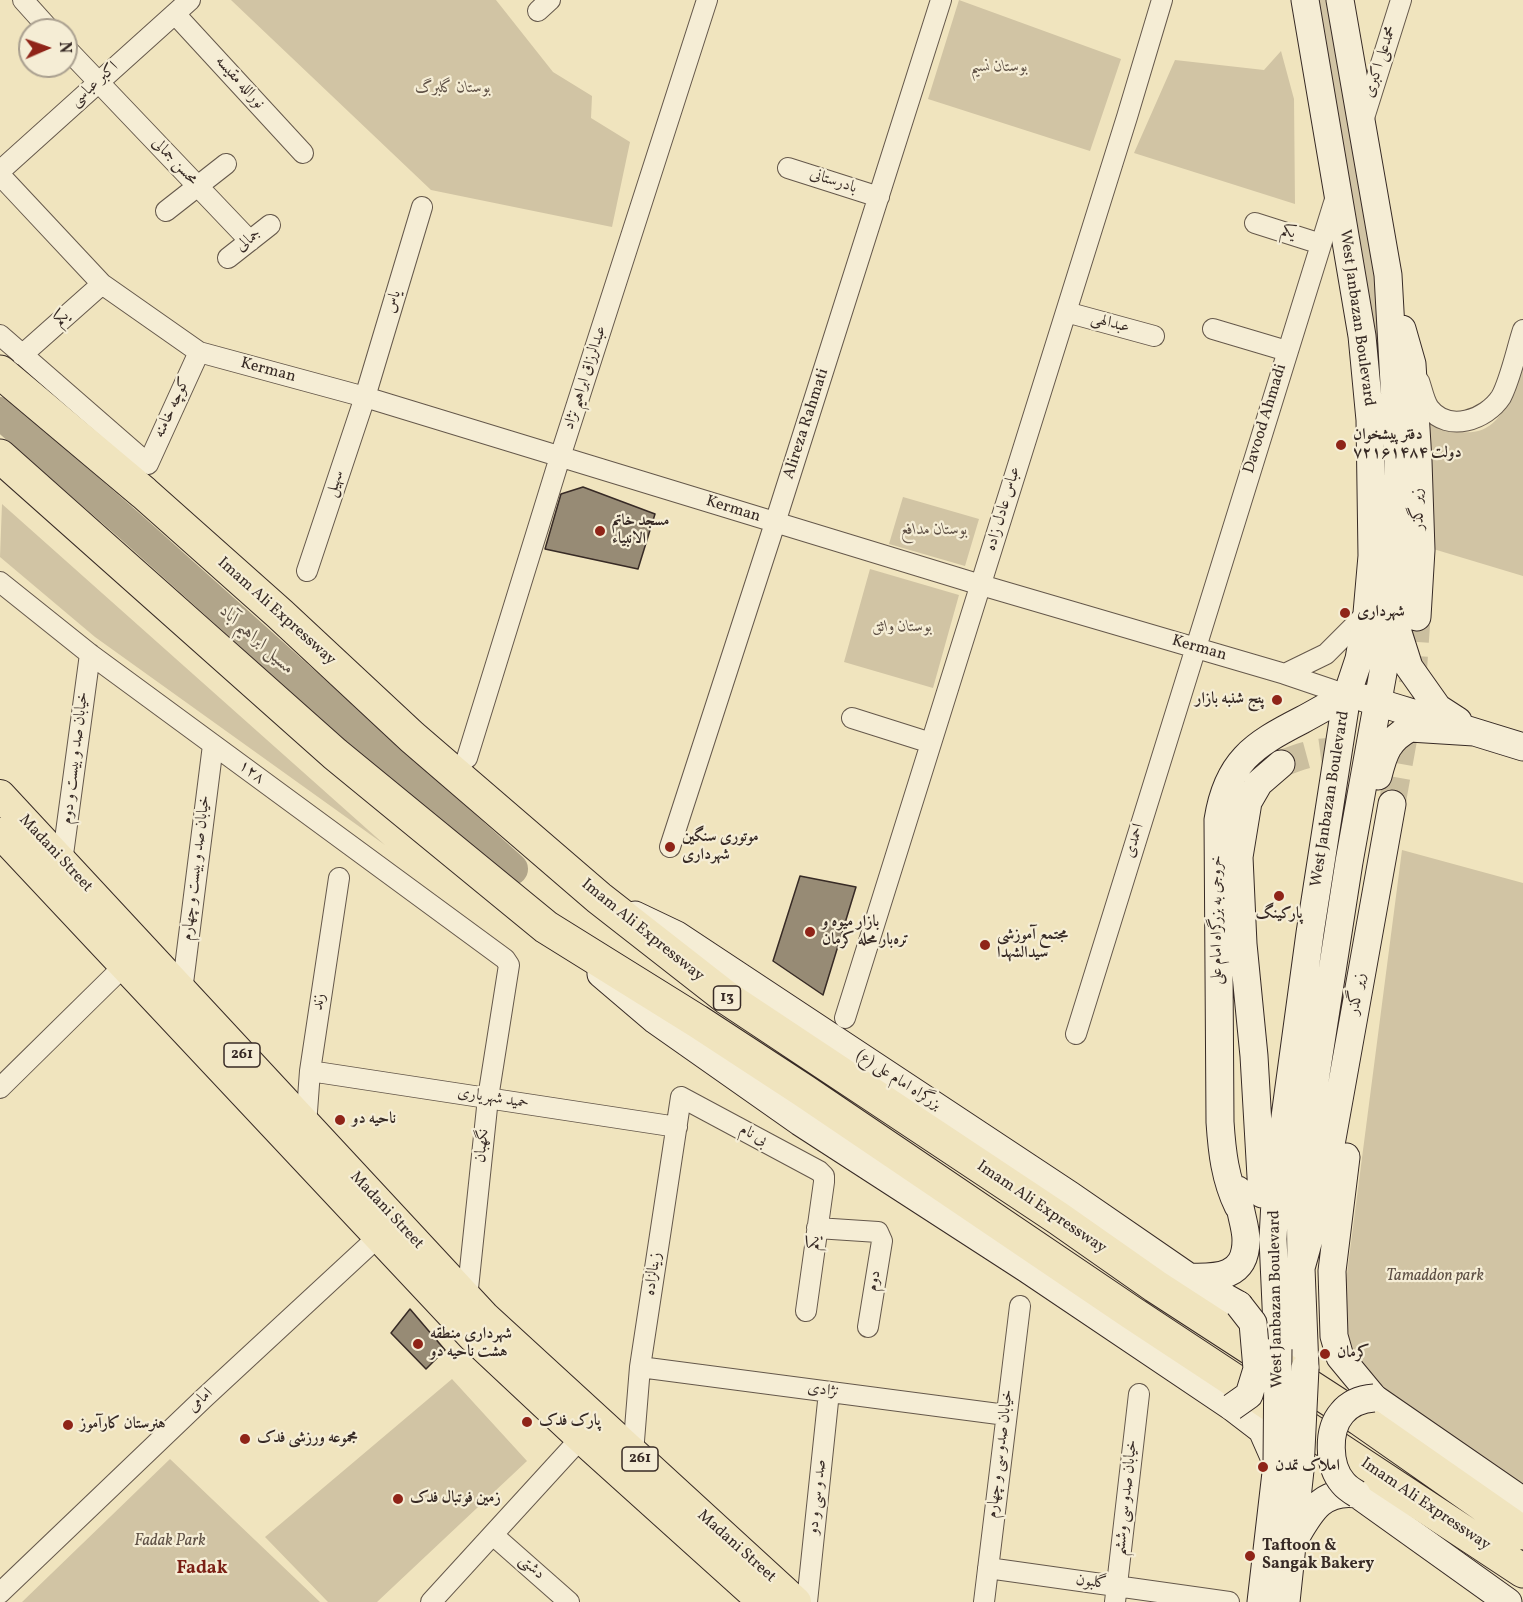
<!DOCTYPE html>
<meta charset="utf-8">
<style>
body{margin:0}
#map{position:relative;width:1523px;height:1602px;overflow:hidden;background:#f0e4be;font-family:Vollkorn,serif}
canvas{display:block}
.north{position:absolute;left:18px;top:18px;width:60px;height:60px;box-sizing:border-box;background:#f5edd5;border:2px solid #a99f8f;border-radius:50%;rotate:88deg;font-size:16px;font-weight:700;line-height:24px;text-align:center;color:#372a25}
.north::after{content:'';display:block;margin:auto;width:21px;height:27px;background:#8f2418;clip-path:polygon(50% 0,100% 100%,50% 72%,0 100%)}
</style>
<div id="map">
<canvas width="1523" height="1602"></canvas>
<div class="north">N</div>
</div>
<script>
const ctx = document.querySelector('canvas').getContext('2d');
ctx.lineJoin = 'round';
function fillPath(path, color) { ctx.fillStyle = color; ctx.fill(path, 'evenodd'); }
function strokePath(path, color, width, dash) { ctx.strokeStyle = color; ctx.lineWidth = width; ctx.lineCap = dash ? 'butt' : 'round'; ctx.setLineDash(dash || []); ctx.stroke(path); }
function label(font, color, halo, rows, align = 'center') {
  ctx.font = font + ' Vollkorn,Amiri,serif'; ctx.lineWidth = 4.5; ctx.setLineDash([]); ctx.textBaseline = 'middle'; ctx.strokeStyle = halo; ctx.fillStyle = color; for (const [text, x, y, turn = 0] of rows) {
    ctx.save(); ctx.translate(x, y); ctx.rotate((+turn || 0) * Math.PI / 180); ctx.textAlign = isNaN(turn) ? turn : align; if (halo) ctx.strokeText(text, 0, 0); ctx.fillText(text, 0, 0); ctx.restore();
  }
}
fillPath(new Path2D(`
 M 231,0 L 496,0 L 553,72 L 592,96 L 591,118 L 630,142 L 612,227 L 431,190 Z
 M 959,0 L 1121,59 L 1090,151 L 928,99 Z
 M 1319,0 L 1331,0 L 1373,242 L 1388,508 L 1376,552 Z
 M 1281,51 L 1294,99 L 1295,204 L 1134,153 L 1175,60 L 1264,70 Z
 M 1523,360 L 1523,576 L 1430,548 L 1426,417 C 1436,421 1446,429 1456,431 C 1502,441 1512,393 1523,360 Z
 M 903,497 L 979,519 L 965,566 L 889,544 Z
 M 2,504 L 385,845 L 95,637 L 0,557 Z
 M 870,569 L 959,595 L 933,688 L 844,662 Z
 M 1402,850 L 1523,883 L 1523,1494 L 1383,1394 L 1353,1356 L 1346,1322 L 1346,1281 Z
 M 452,1379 L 527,1461 L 377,1602 L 328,1602 L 265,1537 Z
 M 170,1459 L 320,1602 L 22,1602 Z`), '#d1c4a4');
strokePath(new Path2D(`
 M 0,413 L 131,527 L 512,869`), '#b1a58a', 32);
const building = new Path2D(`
 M 583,487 L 655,514 L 638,569 L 545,549 L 561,494 Z
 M 800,876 L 856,887 L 823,995 L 773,961 Z
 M 410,1309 L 445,1350 L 426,1369 L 391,1333 Z`);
fillPath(building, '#978b75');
strokePath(building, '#372a25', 1.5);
strokePath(new Path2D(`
 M 1281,764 C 1319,748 1355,741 1380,782
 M 1392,804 L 1412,692 L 1417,617`), '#cbbf9f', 27, [27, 14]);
const street = new Path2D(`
 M 23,0 L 50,30
 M 538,11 L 550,0
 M 175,14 L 303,153
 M 66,48 L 250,241
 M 1363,121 L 1401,0
 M 788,168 L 879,197
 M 0,171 L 190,0
 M 0,175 L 102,284 L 199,352 L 365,397 L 981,585 L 1285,674 L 1347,695
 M 166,211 L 226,164
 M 1255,223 L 1321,244
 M 228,258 L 270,225
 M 1066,312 L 1154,336
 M 1213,329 L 1287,351
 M 0,335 L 148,464 L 199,352
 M 22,355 L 102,284
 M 1419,381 C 1422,389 1424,401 1429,408 C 1448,433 1486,420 1501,397 C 1510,381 1517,348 1523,330
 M 307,571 L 365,397 L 422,207
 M 0,582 L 90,654 L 505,959 L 509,965 L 488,1098 L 467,1298
 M 1285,674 L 1326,654 L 1367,613
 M 852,718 L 931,743
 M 467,758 L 560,457 L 707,0
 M 670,847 L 775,523 L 941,0
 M 62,862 L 90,654
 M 182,991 L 213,745
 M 845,1018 L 1127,117 L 1162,0
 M 1076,1034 L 1337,193
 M 310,1071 L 677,1127
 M 0,1088 L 123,967
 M 306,1125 L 310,1071 L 339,878
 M 817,1228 L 878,1232 L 882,1241 L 868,1327
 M 640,1367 L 1006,1415
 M 633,1453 L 640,1367 L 681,1097 L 819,1171 L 824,1176 L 824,1182 L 806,1311
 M 493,1535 L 569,1602
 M 988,1568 L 1229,1602
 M 0,1593 L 204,1398 L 378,1237
 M 431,1602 L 581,1438
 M 807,1602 L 829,1392
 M 984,1602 L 1020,1306
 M 1115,1602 L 1139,1394`);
const secondary = new Path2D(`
 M 1402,329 L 1412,364 L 1418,461 L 1421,550 L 1417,617
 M 1395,623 L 1409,667 L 1438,708 L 1458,721
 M 1364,698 L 1523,747
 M 1378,776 C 1384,752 1388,740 1410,728 L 1474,732
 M 635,915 L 677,935 L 1070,1195 L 1189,1277 L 1239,1305
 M 601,974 L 655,1020 L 800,1122 L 1027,1269 L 1232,1407 L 1262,1430 L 1277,1464 L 1261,1602
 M 1346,1157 L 1332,1271 L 1334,1336 L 1340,1357 L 1374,1398 L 1523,1501
 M 1262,1194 L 1254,1056 L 1243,944 L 1239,857 L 1248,802 L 1259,783 L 1281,764
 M 1238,1206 C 1225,1179 1222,1152 1220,1122 L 1218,820 C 1227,762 1253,745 1302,720 C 1317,712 1332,703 1347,695
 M 1301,1268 L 1300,1177 L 1349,862 L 1393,617 L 1397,573 L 1398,455 L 1388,275 L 1340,0
 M 1189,1277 C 1218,1278 1246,1277 1246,1240 C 1246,1225 1238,1208 1238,1190
 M 1278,1349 L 1273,1239 L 1276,1183 L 1310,933 L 1347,695 L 1359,659 L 1367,613 L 1372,556 L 1370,420 L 1362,336 L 1305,0
 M 1305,1368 L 1301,1268 L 1323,1189 L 1392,804
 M 1293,1542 C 1309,1515 1320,1489 1357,1494 L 1508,1602
 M 1286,1602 L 1300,1470`);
const primary = new Path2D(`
 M 0,795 L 484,1316 L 796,1602
 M 0,833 L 472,1336 L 581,1438 L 763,1602`);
const highway = new Path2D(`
 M 0,372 L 144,493 L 280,614 L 412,737 L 599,898 L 727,998 L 1058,1218 L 1155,1286 L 1360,1419 L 1523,1533
 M 0,456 L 335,754 L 546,927 L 697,1021 L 804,1091 L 1132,1313 L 1523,1571`);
strokePath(street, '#65584b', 22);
strokePath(secondary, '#372a25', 29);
strokePath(primary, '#372a25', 32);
strokePath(highway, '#372a25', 35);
strokePath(street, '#f5edd5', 20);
strokePath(secondary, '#f5edd5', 27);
strokePath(primary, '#f0e4be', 30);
strokePath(highway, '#f0e4be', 33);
const secondaryBridge = new Path2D(`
 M 1232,1407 L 1249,1395 L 1257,1369 L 1253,1323 L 1239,1305
 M 1277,1464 L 1278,1349
 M 1300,1470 L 1305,1368
 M 1357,1494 C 1352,1491 1347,1488 1343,1483 C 1328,1466 1327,1430 1342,1413 C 1350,1403 1361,1399 1374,1398`);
strokePath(secondaryBridge, '#372a25', 29, []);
strokePath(secondaryBridge, '#f5edd5', 27);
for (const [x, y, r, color] of [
 [1341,445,6,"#8f2418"],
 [600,531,6,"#8f2418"],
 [1345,613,6,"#8f2418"],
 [1277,700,6,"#8f2418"],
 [670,847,6,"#8f2418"],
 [1279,896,6,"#8f2418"],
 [810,932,6,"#8f2418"],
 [985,945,6,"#8f2418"],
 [340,1120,6,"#8f2418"],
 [418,1344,6,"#8f2418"],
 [1325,1354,6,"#8f2418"],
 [527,1422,6,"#8f2418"],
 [68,1425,6,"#8f2418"],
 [245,1439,6,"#8f2418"],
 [1263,1467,6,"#8f2418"],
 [398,1499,6,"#8f2418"],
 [1250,1556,6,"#8f2418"]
]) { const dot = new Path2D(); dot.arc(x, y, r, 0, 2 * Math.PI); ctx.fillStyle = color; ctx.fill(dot); strokePath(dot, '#f5edd5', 2); }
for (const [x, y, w] of [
 [727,998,27],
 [242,1055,36],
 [640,1459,36]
]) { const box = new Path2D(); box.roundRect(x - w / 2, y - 12, w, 24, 4.5); ctx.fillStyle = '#f5edd5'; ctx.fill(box); strokePath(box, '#372a25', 1.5); }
label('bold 15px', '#372a25', null, [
 ["13",727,998],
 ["261",242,1055],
 ["261",640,1459]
]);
label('16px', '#372a25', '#f5edd5', [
 ["محمدعلی اکبری",1381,62,-72],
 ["نورالله مقیسه",239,83,48],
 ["اکبر عباسی",95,85,-42],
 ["محسن جمالی",174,162,46],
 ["بادرستانی",833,182,18],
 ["یکم",1288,233,18],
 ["جمالی",249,241,-38],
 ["یاس",394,302,-73],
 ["West Janbazan Boulevard",1356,318,82],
 ["یکم",62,319,-42],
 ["عبدالهی",1110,324,15],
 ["Kerman",268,371,15],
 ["عبدالرزاق ابراهیم نژاد",586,378,-72],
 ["کوچه خامنه",173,408,-65],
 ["Davood Ahmadi",1266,419,-73],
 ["Alireza Rahmati",807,424,-72],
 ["سهیل",336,484,-72],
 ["عباس عادل زاده",1004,509,-73],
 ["زیر گذر",1419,509,-92],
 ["Kerman",733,510,17],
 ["Imam Ali Expressway",276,612,42],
 ["Kerman",1199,649,16],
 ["خیابان صد و بیست و دوم",76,758,-83],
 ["۱۲۸",251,773,36],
 ["West Janbazan Boulevard",1331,799,-81],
 ["احمدی",1135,841,-73],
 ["Madani Street",55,854,47],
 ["خیابان صد و بیست و چهارم",197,868,-83],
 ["خروجی به بزرگراه امام علی",1218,920,-90],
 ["Imam Ali Expressway",642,931,39],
 ["زیر گذر",1358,994,-80],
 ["زند",320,1002,-81],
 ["بزرگراه امام علی (ع)",898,1081,33],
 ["حمید شهریاری",493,1099,9],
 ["بی نام",753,1136,28],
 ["نگهبان",483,1146,-84],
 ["Imam Ali Expressway",1041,1208,34],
 ["Madani Street",386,1211,47],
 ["یکم",815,1243,-82],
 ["زینالزاده",654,1274,-81],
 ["دوم",875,1281,-81],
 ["West Janbazan Boulevard",1277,1299,-91],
 ["نژادی",823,1391,8],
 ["امامی",201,1401,-43],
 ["خیابان صدو سی و چهارم",1001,1454,-83],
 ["صد و سی و دو",818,1497,-84],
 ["خیابان صدو سی وششم",1127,1498,-84],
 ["Imam Ali Expressway",1425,1505,34],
 ["Madani Street",736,1547,42],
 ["دشتی",531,1568,41],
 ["گلبون",1091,1583,8]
]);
label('italic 16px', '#5e5045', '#f5edd5', [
 ["بوستان نسیم",999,68],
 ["بوستان گلبرگ",453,89],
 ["بوستان مدافع",934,531],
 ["بوستان واثق",902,628],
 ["Tamaddon park",1435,1277],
 ["Fadak Park",170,1542]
]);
label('bold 16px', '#372a25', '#f5edd5', [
 ["دفتر پیشخوان",1353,436],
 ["دولت ۷۲۱۶۱۴۸۴",1353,454],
 ["مسجد خاتم",612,522],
 ["الانبیاء",612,540],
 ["شهرداری",1357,613],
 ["پنج شنبه بازار",1265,700,"right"],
 ["موتوری سنگین",682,838],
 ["شهرداری",682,856],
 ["پارکینگ",1279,915,"center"],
 ["بازار میوه و",822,923],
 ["تره‌بار محله کرمان",822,941],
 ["مجتمع آموزشی",997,936],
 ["سیدالشهدا",997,954],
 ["ناحیه دو",352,1120],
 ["شهرداری منطقه",430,1335],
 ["هشت ناحیه دو",430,1353],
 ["کرمان",1337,1354],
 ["پارک فدک",539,1422],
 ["هنرستان کارآموز",80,1425],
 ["مجموعه ورزشی فدک",257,1439],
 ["املاک تمدن",1275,1467],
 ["زمین فوتبال فدک",410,1499],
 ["Taftoon &",1262,1547],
 ["Sangak Bakery",1262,1565]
], 'left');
label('italic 18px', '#5c4f43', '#f5edd5', [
 ["مسیل ابراهیم آباد",256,641,42]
]);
label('bold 18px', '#7a1f14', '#f5edd5', [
 ["Fadak",202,1570]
]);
</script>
